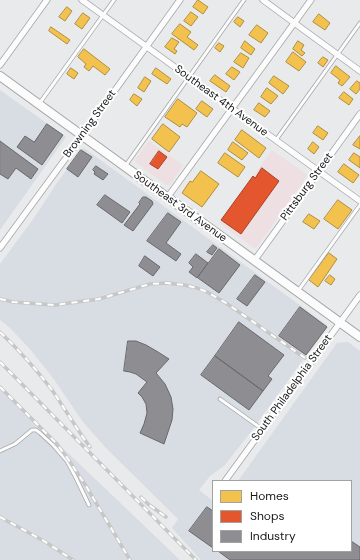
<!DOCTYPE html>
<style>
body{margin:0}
#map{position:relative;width:360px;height:560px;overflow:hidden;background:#e8eaec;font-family:"DM Sans",sans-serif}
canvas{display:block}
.legend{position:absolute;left:212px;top:480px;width:140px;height:72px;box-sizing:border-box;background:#fff;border:1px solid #a1a2a2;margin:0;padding:5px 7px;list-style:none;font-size:12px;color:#151617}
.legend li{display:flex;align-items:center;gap:8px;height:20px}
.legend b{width:20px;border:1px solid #a1a2a2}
</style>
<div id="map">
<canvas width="360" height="560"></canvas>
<ul class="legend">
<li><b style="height:11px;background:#f2c14e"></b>Homes</li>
<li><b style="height:11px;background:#e4572e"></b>Shops</li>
<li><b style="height:11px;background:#8d8d92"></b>Industry</li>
</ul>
</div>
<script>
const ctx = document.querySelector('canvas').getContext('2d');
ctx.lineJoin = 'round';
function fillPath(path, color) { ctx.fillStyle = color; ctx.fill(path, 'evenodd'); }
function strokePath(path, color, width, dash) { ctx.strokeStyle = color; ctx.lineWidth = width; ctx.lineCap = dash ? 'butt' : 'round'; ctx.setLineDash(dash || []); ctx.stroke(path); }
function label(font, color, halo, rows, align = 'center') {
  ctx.font = font + ' "DM Sans",sans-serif'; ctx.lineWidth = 4; ctx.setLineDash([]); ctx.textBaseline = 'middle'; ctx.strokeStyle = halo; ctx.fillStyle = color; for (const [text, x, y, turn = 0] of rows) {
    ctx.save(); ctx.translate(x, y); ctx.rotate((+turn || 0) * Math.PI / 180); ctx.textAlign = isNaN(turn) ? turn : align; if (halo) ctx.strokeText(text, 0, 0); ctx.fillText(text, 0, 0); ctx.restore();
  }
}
fillPath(new Path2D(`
 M 149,141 L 183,165 L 170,185 L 166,185 L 134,161 Z
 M 272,150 L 308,175 L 257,247 L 254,248 L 219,223 Z`), '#eee0e2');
fillPath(new Path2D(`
 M 0,90 L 66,137 L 0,230 Z
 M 84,148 L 327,325 L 327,327 L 250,433 L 224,466 L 210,476 L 199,490 L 213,501 L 213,551 L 351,551 L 351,481 L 238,481 L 337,343 L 348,342 L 360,351 L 360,560 L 201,560 L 172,528 L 178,519 L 107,449 L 83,422 L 53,378 L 30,349 L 9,327 L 0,320 L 0,264 L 34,218 L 57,183 L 81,150 Z
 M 0,388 L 180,560 L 0,560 Z`), '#d8dce3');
const homes = new Path2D(`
 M 198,0 L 208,7 L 203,14 L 193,7 Z
 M 67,7 L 72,11 L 65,21 L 59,17 Z
 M 191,12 L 198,17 L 191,26 L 184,21 Z
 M 83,13 L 90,18 L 82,29 L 75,24 Z
 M 319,14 L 330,23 L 325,30 L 313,22 Z
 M 238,17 L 244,21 L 240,27 L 234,22 Z
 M 180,24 L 191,32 L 187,37 L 198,45 L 194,50 L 172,34 Z
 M 257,25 L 268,33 L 261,43 L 249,35 Z
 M 51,27 L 70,40 L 67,44 L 49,31 Z
 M 172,38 L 179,42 L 174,49 L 177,51 L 175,54 L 165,47 Z
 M 245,41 L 255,49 L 251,55 L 241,48 Z
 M 298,41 L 304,45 L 301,50 L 305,53 L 302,56 L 293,49 Z
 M 219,43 L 224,46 L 220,52 L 215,48 Z
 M 84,49 L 110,69 L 105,75 L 93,66 L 89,71 L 84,67 L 86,64 L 78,57 Z
 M 293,52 L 306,62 L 299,71 L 286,62 Z
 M 241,53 L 249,58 L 243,68 L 234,62 Z
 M 323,57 L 328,60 L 323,67 L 318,63 Z
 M 336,66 L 350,77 L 342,86 L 338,83 L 340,80 L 331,73 Z
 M 232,67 L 240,72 L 234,80 L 226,74 Z
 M 71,68 L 78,73 L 74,79 L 67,74 Z
 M 156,68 L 171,79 L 167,84 L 152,74 Z
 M 215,75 L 230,86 L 226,92 L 210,81 Z
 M 274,76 L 289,86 L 283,94 L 269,83 Z
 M 145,77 L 151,81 L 144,92 L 138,88 Z
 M 357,81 L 360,83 L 360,89 L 356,94 L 350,89 Z
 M 267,88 L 278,96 L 271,104 L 261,97 Z
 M 344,92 L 353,99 L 349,105 L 339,98 Z
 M 134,94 L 142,99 L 137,106 L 130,100 Z
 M 178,99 L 197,113 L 187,127 L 182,124 L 180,127 L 165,117 Z
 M 202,101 L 213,109 L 207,117 L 196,109 Z
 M 259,103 L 270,111 L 265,117 L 254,110 Z
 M 163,124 L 180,137 L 169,152 L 152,139 Z
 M 318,126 L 328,133 L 323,140 L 313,133 Z
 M 242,130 L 266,148 L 259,158 L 235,140 Z
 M 360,136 L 360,149 L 353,145 Z
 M 233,142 L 248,153 L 242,160 L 228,150 Z
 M 313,142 L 319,147 L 314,154 L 308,149 Z
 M 225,153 L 245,167 L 238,177 L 218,163 Z
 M 354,153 L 360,157 L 360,168 L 349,160 Z
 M 344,164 L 359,175 L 353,183 L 338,172 Z
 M 201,171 L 219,184 L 202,207 L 182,193 L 190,181 L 192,182 Z
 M 338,200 L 352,210 L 338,229 L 324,219 Z
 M 309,214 L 320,221 L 314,229 L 303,222 Z
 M 329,253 L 337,259 L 318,287 L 309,280 Z
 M 330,275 L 335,279 L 331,285 L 325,281 Z`);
fillPath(homes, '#f2c14e');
strokePath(homes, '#b08e3e', 1);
const shops = new Path2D(`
 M 159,151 L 167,157 L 158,169 L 150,164 Z
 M 262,168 L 279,181 L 241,234 L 221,220 L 253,176 L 255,178 Z`);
fillPath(shops, '#e4572e');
strokePath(shops, '#a64427', 1);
const industry = new Path2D(`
 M 47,124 L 63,135 L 42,165 L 17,147 L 25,136 L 34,142 Z
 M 0,141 L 38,169 L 31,179 L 16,168 L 8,179 L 0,174 Z
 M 81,150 L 92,157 L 78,177 L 67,169 Z
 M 96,166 L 108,174 L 103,180 L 94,174 L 95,172 L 93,170 Z
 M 105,195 L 130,212 L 122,223 L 97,205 Z
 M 143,197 L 146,197 L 152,201 L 153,204 L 133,231 L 124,225 L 140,204 L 139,203 Z
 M 168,213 L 181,222 L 166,243 L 181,254 L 176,261 L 147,241 Z
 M 213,245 L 217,248 L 212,255 L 207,252 Z
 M 219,249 L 240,265 L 219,293 L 198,278 Z
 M 196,254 L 208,263 L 197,278 L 189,272 L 193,267 L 189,263 Z
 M 145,256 L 160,267 L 153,276 L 139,266 Z
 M 255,275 L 265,282 L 247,306 L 237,299 Z
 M 300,307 L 327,327 L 306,355 L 279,336 Z
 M 239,322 L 284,355 L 268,376 L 272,379 L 263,391 L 215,356 Z
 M 128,341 L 136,341 L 146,345 L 158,352 L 169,359 L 156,373 L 165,384 L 171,397 L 173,409 L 172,420 L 164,444 L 140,433 L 144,424 L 147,413 L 146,404 L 142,397 L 138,393 L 147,382 L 136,374 L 130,372 L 124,371 Z
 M 215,356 L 263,391 L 249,410 L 201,375 Z
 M 207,507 L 213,511 L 213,548 L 189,531 Z
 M 351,541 L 360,547 L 360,560 L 230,560 L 218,551 L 351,551 Z`);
fillPath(industry, '#8d8d92');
strokePath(industry, '#69696d', 1);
const lane = new Path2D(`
 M 39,104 L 114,0
 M 276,140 L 360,23
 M 126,165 L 244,0
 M 298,291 L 360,205
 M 220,399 L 262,429
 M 0,451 L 15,444 L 32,430 L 36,430 L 40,433 L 53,445 L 67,461 L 76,478 L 89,505`);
const street = new Path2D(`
 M 82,0 L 360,201
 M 263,0 L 360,71
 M 0,65 L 47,0
 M 167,198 L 311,0
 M 0,248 L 82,136 L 180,0
 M 254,261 L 360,114
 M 225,481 L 360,295`);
const secondary = new Path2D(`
 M 0,76 L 360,337`);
strokePath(lane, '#a4a5a7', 4.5);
strokePath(street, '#a4a5a7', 7);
strokePath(secondary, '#a4a5a7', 10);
strokePath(lane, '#fcfcfc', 3);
strokePath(street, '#fcfcfc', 5.5);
strokePath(secondary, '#fcfcfc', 8);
const rail = new Path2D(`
 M 0,299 L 13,302 L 55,305 L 99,299 L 150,284 L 167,283 L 184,285 L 197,288 L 207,292 L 226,303 L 305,358
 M 0,332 C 19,350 36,369 52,390 C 65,409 76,428 90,447
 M 0,362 L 196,560
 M 0,387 L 57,444 L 68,459 L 86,486 L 130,560
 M 141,497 L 148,504 L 166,517
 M 0,517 L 44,541 L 73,560`);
strokePath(rail, '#c6c7c7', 3.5);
strokePath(rail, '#fff', 2, [6]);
label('11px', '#151617', '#fff', [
 ["Southeast 4th Avenue",221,101,36],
 ["Browning Street",90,124,-54],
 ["Pittsburg Street",307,187,-54],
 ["Southeast 3rd Avenue",180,207,36],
 ["South Philadelphia Street",292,388,-54]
]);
</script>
